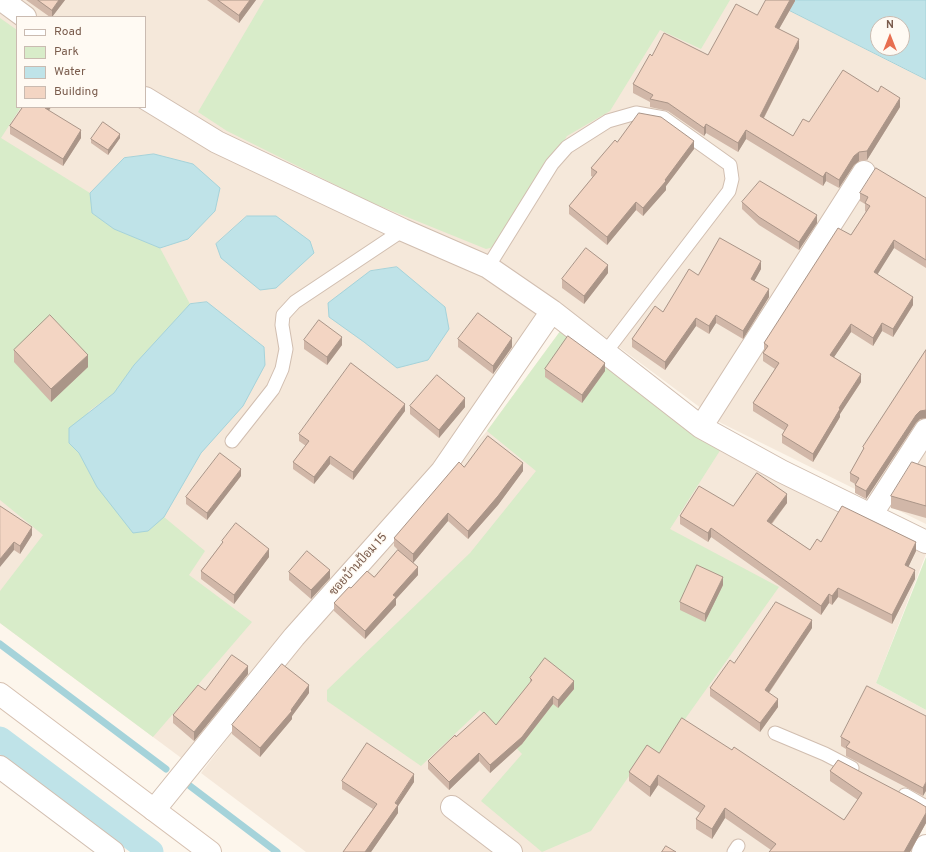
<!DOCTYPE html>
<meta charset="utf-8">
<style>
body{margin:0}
#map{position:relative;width:926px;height:852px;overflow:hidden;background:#fdf6ec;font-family:Overpass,sans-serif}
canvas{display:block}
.legend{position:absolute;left:16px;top:16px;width:130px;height:92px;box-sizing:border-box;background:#fffaf3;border:1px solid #cabbb1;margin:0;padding:5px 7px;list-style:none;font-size:12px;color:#7a5c4d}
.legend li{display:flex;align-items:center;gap:8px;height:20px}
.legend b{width:20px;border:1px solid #cabbb1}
.north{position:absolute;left:870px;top:16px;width:40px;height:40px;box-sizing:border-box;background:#fffaf3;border:1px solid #cabbb1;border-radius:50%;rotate:0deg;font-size:11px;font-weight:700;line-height:16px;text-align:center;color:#7a5c4d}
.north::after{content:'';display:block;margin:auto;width:14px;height:18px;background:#e76f51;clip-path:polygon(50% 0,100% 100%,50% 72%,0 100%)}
</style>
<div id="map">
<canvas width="926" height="852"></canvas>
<ul class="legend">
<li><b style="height:5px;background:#fff"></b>Road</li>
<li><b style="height:11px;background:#d8ecc9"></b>Park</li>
<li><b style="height:11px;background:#bfe3e8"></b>Water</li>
<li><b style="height:11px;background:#f3d5c3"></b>Building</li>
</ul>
<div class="north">N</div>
</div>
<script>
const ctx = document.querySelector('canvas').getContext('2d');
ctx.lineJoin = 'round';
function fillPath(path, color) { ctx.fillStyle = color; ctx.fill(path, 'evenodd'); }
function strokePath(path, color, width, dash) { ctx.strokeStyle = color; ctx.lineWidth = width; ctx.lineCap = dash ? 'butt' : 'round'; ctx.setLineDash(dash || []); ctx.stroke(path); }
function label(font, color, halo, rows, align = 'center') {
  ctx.font = font + ' Overpass,Sarabun,sans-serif'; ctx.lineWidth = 3; ctx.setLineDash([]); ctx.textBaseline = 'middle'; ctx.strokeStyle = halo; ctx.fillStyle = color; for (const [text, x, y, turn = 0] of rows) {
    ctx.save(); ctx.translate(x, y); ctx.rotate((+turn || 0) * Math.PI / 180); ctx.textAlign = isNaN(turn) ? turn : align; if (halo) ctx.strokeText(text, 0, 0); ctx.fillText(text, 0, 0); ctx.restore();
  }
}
fillPath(new Path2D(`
 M 0,0 L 769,0 L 926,79 L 926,524 L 721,423 L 553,298 L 438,464 L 184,760 L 0,623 ZM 17,17 L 145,17 L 145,107 L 17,107 Z
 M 561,330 L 826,504 L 926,554 L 876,683 L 926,710 L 926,820 L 912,852 L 306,852 L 201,773 L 306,636 L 487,431 Z`), '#f5e8da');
fillPath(new Path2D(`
 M 264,0 L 730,0 L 701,49 L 660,30 L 610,111 L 567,136 L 501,245 L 486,249 L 370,202 L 227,131 L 198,112 Z
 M 0,18 L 17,30 L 17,107 L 21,107 L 1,138 L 90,193 L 92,213 L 114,229 L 160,248 L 190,304 L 134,365 L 114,393 L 89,411 L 69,443 L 79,453 L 97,487 L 148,531 L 164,517 L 205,551 L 189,575 L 252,622 L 153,737 L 0,623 L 0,591 L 43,535 L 0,500 Z
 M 561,330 L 721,449 L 670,529 L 779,587 L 658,757 L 647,750 L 591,831 L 542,852 L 481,801 L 522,754 L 480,710 L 421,766 L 327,701 L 327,690 L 470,553 L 536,471 L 487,431 Z
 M 926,557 L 926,710 L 876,683 Z`), '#d8ecc9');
const water = new Path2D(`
 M 769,0 L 926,0 L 926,79 ZM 878,24 L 902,24 L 902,48 L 878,48 Z
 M 154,154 L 193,164 L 220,188 L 215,211 L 188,239 L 160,248 L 114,229 L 92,213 L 90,193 L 124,158 Z
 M 247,216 L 276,216 L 310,241 L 314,253 L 276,288 L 260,290 L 221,258 L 216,244 Z
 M 397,267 L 445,307 L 449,329 L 428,360 L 397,368 L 364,342 L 329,317 L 328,303 L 370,271 Z
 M 207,302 L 264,347 L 265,365 L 243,406 L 201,453 L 164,517 L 148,531 L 133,533 L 97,487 L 79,453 L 69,443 L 69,428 L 114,393 L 134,365 L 190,304 Z`);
fillPath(water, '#bfe3e8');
strokePath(water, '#a5d3da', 1);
strokePath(new Path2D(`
 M 0,644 L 166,769
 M 190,786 L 277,852`), '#a5d3da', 7);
strokePath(new Path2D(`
 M 0,739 L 151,852`), '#bfe3e8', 25);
const lane = new Path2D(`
 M 488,267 L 552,164 L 567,147 L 608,121 L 636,113 L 664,118 L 730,165 L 732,179 L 729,191 L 605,353
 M 232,441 L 273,389 L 282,369 L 286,349 L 282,325 L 283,315 L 295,302 L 403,230
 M 775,733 L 825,754 L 852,768
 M 905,795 L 926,807
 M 734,852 L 738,846`);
const street = new Path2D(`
 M 2,0 L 25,17
 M 145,98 L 217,142 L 403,230 L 488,267 L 552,311 L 701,427 L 781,471 L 926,542
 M 701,427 L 864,172
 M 871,515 L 926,430
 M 0,767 L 113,852
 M 452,807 L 511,852
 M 154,810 L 294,637 L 442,471 L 552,311
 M 923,852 L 926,846`);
const secondary = new Path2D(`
 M 0,694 L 210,852`);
strokePath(lane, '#d1beb0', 15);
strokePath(street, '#d1beb0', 24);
strokePath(secondary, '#d6c0b0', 24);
strokePath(lane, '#fff', 13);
strokePath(street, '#fff', 22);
strokePath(secondary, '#fff', 22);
fillPath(new Path2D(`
 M 26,0 L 65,0 L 52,17 L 50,17 Z
 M 207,0 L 256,0 L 239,23 Z
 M 795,0 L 795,1 L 779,29 L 799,48 L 764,118 L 793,136 L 809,122 L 900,107 L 867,160 L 859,161 L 854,165 L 839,188 L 826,181 L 823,186 L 746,139 L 738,152 L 706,133 L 704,136 L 668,111 L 650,107 L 650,102 L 633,93 L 633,84 L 652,56 L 708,55 L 757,15 Z
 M 23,107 L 51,107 L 49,111 L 81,138 L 63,166 L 10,134 L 10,126 Z
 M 120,138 L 108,155 L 91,143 L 91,139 Z
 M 617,142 L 694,149 L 666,186 L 666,190 L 643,216 L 636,210 L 607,245 L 569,214 L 569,206 L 593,177 L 591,176 L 591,168 Z
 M 860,193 L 926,198 L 926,268 L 894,248 L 877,274 L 913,305 L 893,337 L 882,331 L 873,346 L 851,332 L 834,357 L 861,382 L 840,414 L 840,417 L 813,462 L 782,443 L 782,435 L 785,431 L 753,411 L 753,403 L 775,369 L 763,361 L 763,353 L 764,351 L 764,343 L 851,235 L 866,212 L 865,211 L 865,204 L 860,201 Z
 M 742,202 L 817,223 L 799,250 L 759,225 L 742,209 Z
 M 761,269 L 754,281 L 769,297 L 743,339 L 716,323 L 709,334 L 696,326 L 665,370 L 632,347 L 632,339 L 663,312 L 698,275 Z
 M 608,273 L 584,304 L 562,288 L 562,279 Z
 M 458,339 L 512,347 L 493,374 L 458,347 Z
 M 304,340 L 342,345 L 327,365 L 304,349 Z
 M 14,350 L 88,367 L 51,402 L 14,362 Z
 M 926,350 L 926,418 L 920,419 L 916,423 L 866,499 L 855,493 L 855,484 L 850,481 L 850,473 L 863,450 L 863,447 Z
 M 545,369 L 605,371 L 582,403 L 545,377 Z
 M 410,406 L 465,407 L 439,438 L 410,414 Z
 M 405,411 L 353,480 L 330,464 L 314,484 L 293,469 L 293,462 L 306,446 L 299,441 L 299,434 Z
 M 464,467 L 523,471 L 498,505 L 468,539 L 448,521 L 413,563 L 418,575 L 396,599 L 396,605 L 365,639 L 334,611 L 334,603 L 351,588 L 374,577 L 398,550 L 394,546 L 394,538 Z
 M 926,467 L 926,518 L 891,508 L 891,496 Z
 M 241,476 L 207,520 L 186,504 L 186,497 Z
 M 787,503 L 772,524 L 810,550 L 821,542 L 916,551 L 908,567 L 915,579 L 892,624 L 838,597 L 832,605 L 829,603 L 821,615 L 711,537 L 708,542 L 680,524 L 680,516 L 733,506 Z
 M 0,506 L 32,535 L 20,554 L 14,550 Z
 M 222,541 L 269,557 L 234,604 L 201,579 L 201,571 L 222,543 Z
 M 289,572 L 330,578 L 311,599 L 289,580 Z
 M 723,585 L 705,622 L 680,610 L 680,602 Z
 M 812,628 L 769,693 L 778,707 L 760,732 L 710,696 L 710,688 L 734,663 Z
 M 248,674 L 194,741 L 173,723 L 173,715 L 205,690 Z
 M 530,678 L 574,689 L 558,708 L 553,704 L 522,744 L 490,773 L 479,761 L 449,790 L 428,769 L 428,761 L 456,737 L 496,725 L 530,683 Z
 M 309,693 L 292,716 L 292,719 L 260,757 L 232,734 L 232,725 Z
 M 926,716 L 923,796 L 846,756 L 846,749 L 841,746 L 841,737 Z
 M 732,750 L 844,820 L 858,800 L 830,781 L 830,771 L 926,823 L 910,852 L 769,852 L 771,850 L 725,818 L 712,839 L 696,829 L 696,819 L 700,813 L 658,785 L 650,797 L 629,781 L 629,772 L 659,753 Z
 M 342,781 L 414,782 L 398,806 L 398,813 L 371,852 L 343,852 L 373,809 L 342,789 Z`), '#d1b7a8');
fillPath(new Path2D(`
 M 59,0 L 65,0 L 52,17 L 52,10 Z
 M 250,0 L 256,0 L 239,23 L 239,15 Z
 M 790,0 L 795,0 L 795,1 L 775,36 L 775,27 Z
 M 799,39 L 799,48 L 760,125 L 760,116 Z
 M 900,98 L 900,107 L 867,160 L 867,151 Z
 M 46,107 L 51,107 L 45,116 L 45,108 Z
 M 706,124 L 706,133 L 704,136 L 704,128 Z
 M 81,130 L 81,138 L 63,166 L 63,159 Z
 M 746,130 L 746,139 L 738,152 L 738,143 Z
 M 120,134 L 120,138 L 108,155 L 108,150 Z
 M 694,141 L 694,149 L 666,186 L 666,190 L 643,216 L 643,208 Z
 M 859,152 L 859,161 L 854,165 L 839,188 L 839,180 L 854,156 Z
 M 826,172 L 826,181 L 823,186 L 823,177 Z
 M 636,202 L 636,210 L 607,245 L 607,237 Z
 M 817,215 L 817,223 L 799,250 L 799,242 Z
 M 894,240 L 894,248 L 874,280 L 874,272 Z
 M 761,261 L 761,269 L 751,287 L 751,279 Z
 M 608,265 L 608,273 L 584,304 L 584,296 Z
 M 769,289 L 769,297 L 743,339 L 743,331 Z
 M 913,297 L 913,305 L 893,337 L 893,329 Z
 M 716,315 L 716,323 L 709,334 L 709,326 Z
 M 696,318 L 696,326 L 665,370 L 665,362 Z
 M 882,323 L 882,331 L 873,346 L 873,338 Z
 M 851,324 L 851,332 L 830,363 L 830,355 Z
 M 342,337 L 342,345 L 327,365 L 327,357 Z
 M 512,338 L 512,347 L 493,374 L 493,366 Z
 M 88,355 L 88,367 L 51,402 L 51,389 Z
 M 605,363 L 605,371 L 582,403 L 582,395 Z
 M 861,374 L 861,382 L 840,414 L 840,417 L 813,462 L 813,454 L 839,408 Z
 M 465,398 L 465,407 L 439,438 L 439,430 Z
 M 405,404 L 405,411 L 353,480 L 353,472 Z
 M 926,409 L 926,418 L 920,419 L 916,423 L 866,499 L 866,491 L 916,415 L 920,411 Z
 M 330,456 L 330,464 L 314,484 L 314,477 Z
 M 523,463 L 523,471 L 498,505 L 468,539 L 468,531 Z
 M 241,469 L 241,476 L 207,520 L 207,513 Z
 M 787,494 L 787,503 L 767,529 L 767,521 Z
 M 448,513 L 448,521 L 413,563 L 413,554 Z
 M 32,527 L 32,535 L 20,554 L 20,546 Z
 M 711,528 L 711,537 L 708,542 L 708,533 Z
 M 14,542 L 14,550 L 0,567 L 0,559 Z
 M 916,542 L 916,551 L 905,574 L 905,565 Z
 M 269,549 L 269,557 L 234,604 L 234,595 Z
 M 418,567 L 418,575 L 396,599 L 396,605 L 365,639 L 365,631 L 393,595 Z
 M 330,570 L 330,578 L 311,599 L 311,590 Z
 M 915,570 L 915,579 L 892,624 L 892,615 Z
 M 723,577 L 723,585 L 705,622 L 705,614 Z
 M 838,588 L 838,597 L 832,605 L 832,596 Z
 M 829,594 L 829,603 L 821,615 L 821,606 Z
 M 812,620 L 812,628 L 765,698 L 765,690 Z
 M 248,666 L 248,674 L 194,741 L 194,732 Z
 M 574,681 L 574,689 L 558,708 L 558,700 Z
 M 309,685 L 309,693 L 292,716 L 292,719 L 260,757 L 260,748 Z
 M 553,696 L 553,704 L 522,744 L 490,773 L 490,765 Z
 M 778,699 L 778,707 L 760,732 L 760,723 Z
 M 479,753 L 479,761 L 449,790 L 449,782 Z
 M 414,774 L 414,782 L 398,806 L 398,813 L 371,852 L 365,852 Z
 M 658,775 L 658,785 L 650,797 L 650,787 Z
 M 926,782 L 926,791 L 923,796 L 923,788 Z
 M 725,808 L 725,818 L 712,839 L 712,829 Z
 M 926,813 L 926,823 L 910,852 L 904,852 Z`), '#aa9588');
const building = new Path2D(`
 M 38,0 L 59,0 L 52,10 Z
 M 218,0 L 250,0 L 239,15 Z
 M 766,0 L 790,0 L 775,27 L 799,39 L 760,116 L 793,136 L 803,119 L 809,122 L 843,70 L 878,92 L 881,86 L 900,98 L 867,151 L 859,152 L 854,156 L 839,180 L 826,172 L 823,177 L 746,130 L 738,143 L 706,124 L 704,128 L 668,103 L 650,99 L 653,95 L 633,84 L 650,54 L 652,56 L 664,33 L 708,55 L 736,4 L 757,15 Z
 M 23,107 L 46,107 L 45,108 L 81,130 L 63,159 L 10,126 Z
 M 639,113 L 661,117 L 694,141 L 665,180 L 666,181 L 643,208 L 636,202 L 607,237 L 569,206 L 597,172 L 591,168 L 615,140 L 617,142 Z
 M 103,122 L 120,134 L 108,150 L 91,139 Z
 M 876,168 L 926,198 L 926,260 L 894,240 L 874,272 L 913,297 L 893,329 L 882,323 L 873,338 L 851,324 L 830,355 L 861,374 L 839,408 L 840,409 L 813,454 L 782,435 L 788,425 L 753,403 L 779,363 L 763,353 L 768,346 L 764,343 L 838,228 L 851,235 L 870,206 L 865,203 L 868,197 L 860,193 Z
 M 760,181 L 817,215 L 799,242 L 759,217 L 742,202 Z
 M 720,238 L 761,261 L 751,279 L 769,289 L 743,331 L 716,315 L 709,326 L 696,318 L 665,362 L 632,339 L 655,306 L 663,312 L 689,269 L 698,275 Z
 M 586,248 L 608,265 L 584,296 L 562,279 Z
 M 478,313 L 512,338 L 493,366 L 458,339 Z
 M 50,315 L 88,355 L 51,389 L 14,350 Z
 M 319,320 L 342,337 L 327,357 L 304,340 Z
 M 568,336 L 605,363 L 582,395 L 545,369 Z
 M 926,350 L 926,410 L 920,411 L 916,415 L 866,491 L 855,485 L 859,478 L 850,473 L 864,448 L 863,447 Z
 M 351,363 L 405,404 L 353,472 L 330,456 L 314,477 L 293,462 L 309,441 L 299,434 Z
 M 437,375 L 465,398 L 439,430 L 410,406 Z
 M 488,436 L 523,463 L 498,496 L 468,531 L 448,513 L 413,554 L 394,538 L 459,462 L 464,467 Z
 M 220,453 L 241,469 L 207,513 L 186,497 Z
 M 912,462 L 926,467 L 926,506 L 891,496 Z
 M 757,473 L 787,494 L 767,521 L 810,550 L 817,539 L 821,542 L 842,506 L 916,542 L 905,565 L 915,570 L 892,615 L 838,588 L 832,596 L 829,594 L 821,606 L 711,528 L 708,533 L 680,516 L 699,486 L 733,506 Z
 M 0,506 L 32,527 L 20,546 L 14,542 L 0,559 Z
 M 236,523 L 269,549 L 234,595 L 201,571 L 223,542 L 222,541 Z
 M 398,550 L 418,567 L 393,595 L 396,597 L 365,631 L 334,603 L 349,587 L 351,588 L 367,571 L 374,577 Z
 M 307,551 L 330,570 L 311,590 L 289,572 Z
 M 697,565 L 723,577 L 705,614 L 680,602 Z
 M 776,602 L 812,620 L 765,690 L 778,699 L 760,723 L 710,688 L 730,660 L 734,663 Z
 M 232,655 L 248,666 L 194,732 L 173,715 L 198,685 L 205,690 Z
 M 545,658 L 574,681 L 558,700 L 553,696 L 522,737 L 490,765 L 479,753 L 449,782 L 428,761 L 455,735 L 456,737 L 484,712 L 496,725 L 532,680 L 530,678 Z
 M 282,664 L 309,685 L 291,710 L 292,711 L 260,748 L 232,725 Z
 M 867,686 L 926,716 L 926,782 L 923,788 L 846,747 L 850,742 L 841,737 Z
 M 682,718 L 732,750 L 734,747 L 844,820 L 862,793 L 830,771 L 838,760 L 916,801 L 926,807 L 926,813 L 904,852 L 769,852 L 776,844 L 725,808 L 712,829 L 696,819 L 705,806 L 658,775 L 650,787 L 629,772 L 647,745 L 659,753 Z
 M 367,743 L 414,774 L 395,803 L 398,805 L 365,852 L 343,852 L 377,804 L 342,781 Z
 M 666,846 L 676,852 L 662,852 Z`);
fillPath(building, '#f3d5c3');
strokePath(building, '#aa9588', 1);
label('12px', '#7a5c4d', '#fffaf3', [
 ["ซอยบ้านป้อม 15",359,565,-48]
]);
</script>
